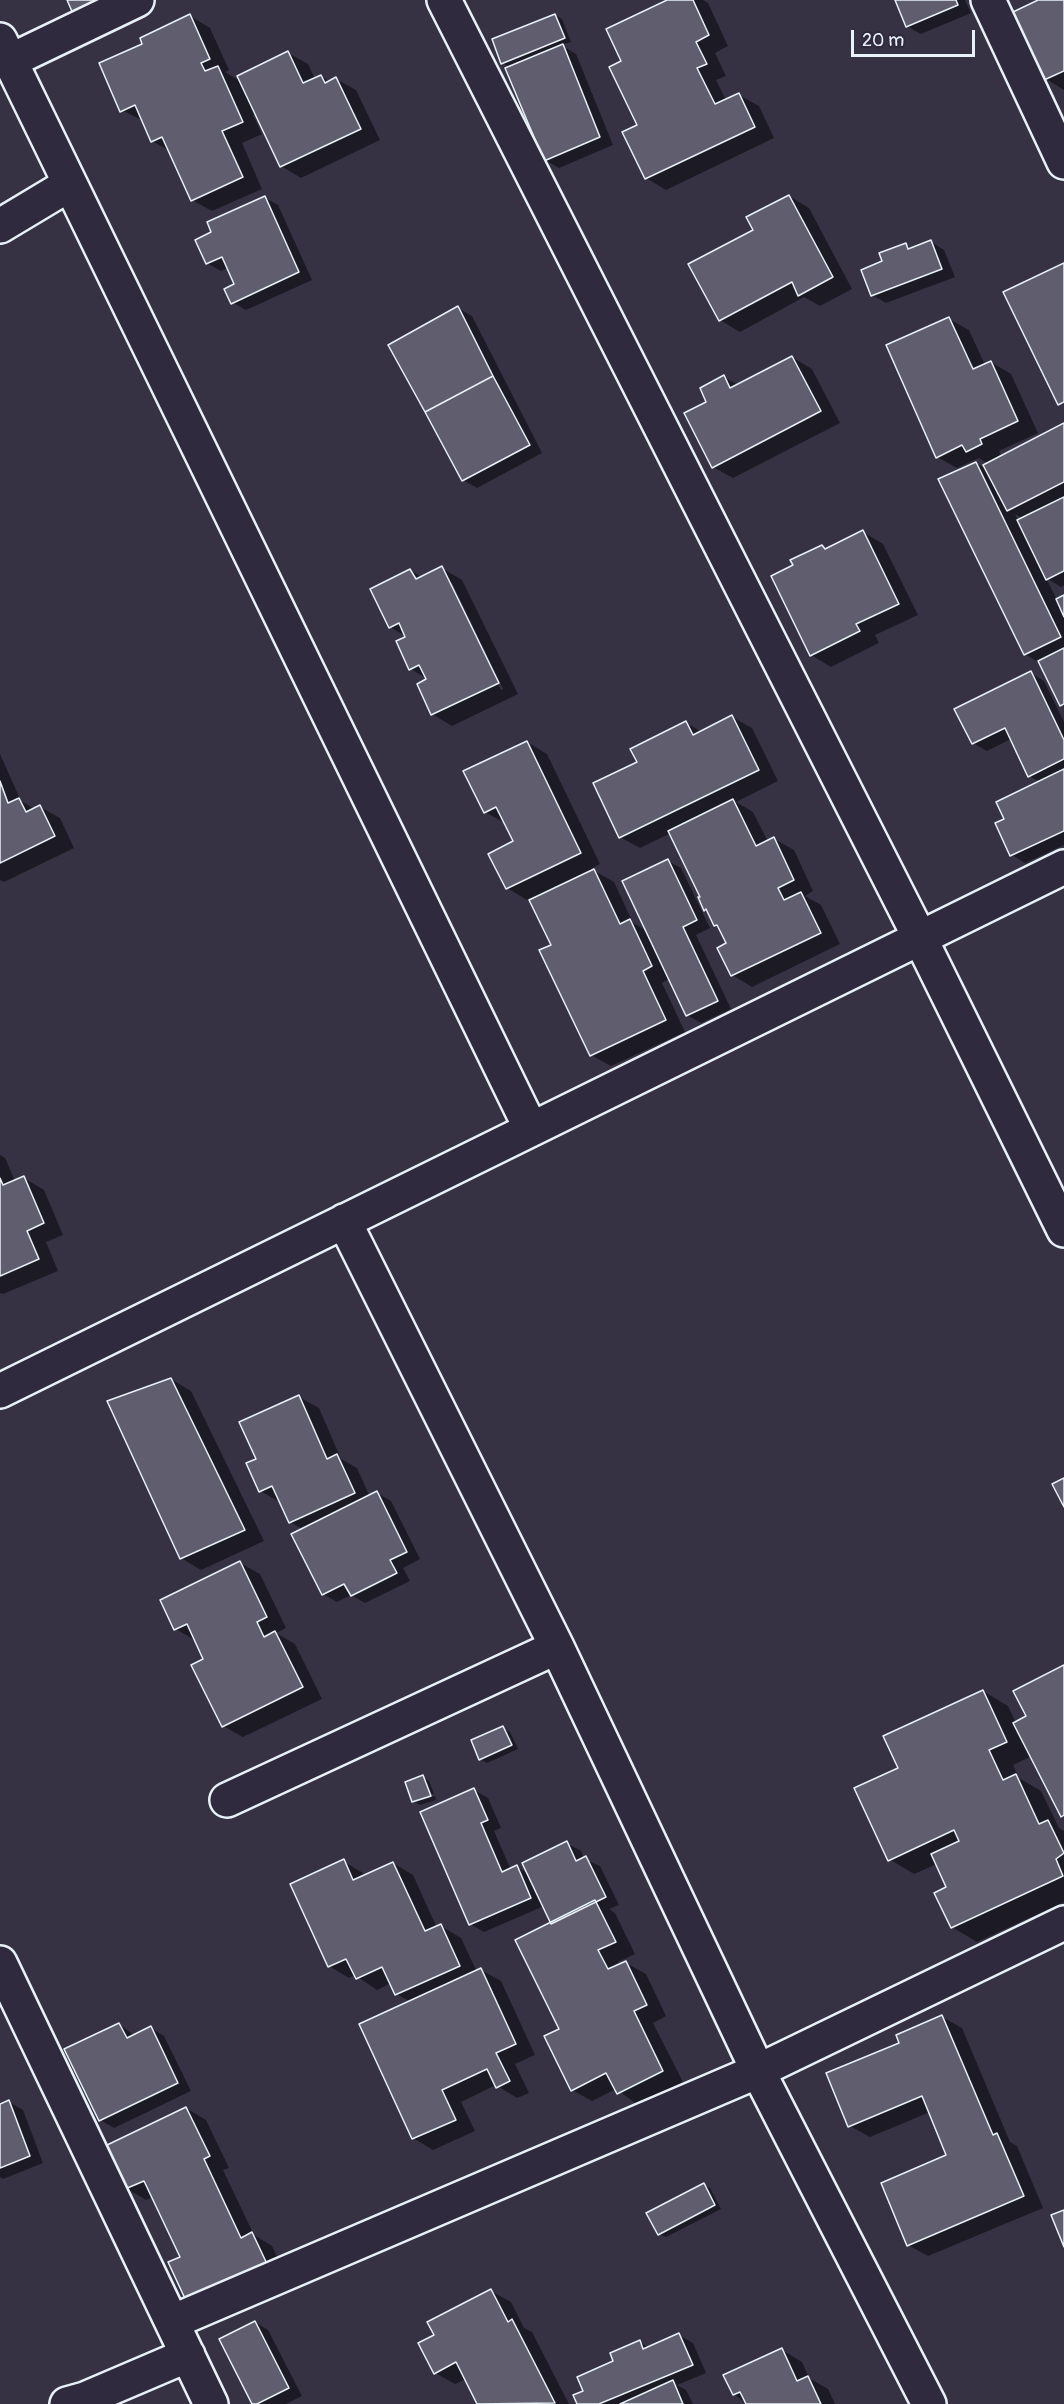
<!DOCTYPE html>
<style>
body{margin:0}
#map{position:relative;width:1064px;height:2404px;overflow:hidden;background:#363244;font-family:Pangolin,sans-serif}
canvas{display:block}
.scale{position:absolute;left:851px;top:30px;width:124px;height:27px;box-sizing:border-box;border:3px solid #e8f1f8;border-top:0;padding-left:8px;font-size:18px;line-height:21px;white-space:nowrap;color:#e8f1f8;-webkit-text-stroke:4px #2f2a3d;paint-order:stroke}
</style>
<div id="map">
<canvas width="1064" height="2404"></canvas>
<div class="scale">20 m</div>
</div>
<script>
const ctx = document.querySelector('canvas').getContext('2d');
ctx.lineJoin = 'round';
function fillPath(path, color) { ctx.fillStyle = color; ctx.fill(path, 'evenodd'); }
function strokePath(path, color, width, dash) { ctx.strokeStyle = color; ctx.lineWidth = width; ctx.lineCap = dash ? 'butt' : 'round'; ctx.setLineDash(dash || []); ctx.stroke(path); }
fillPath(new Path2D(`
 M 670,0 L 703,0 L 708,3 L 728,46 L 715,53 L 726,76 L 716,80 L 726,100 L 739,95 L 759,106 L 774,138 L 666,190 L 646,178 L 639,126 L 623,62 Z
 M 896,0 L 965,0 L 971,13 L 921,34 L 907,26 Z
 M 1042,0 L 1064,0 L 1064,90 L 1046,79 Z
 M 555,15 L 562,19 L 571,42 L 561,45 L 576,54 L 613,145 L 559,168 L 545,160 L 510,68 L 503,63 L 494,40 Z
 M 190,16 L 210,28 L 229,70 L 225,72 L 240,81 L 288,53 L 308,64 L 315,79 L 321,76 L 330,82 L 336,79 L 356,90 L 380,140 L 301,178 L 281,166 L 256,114 L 253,115 L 262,134 L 242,143 L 262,189 L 212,211 L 192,200 L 170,151 L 152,141 L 144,121 L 121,110 L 144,45 Z
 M 789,196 L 809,208 L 852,289 L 820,306 L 804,297 L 740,332 L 720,320 L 755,231 Z
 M 264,197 L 278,205 L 312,280 L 246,310 L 232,302 L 236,285 L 228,268 L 221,271 L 207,263 L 213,233 Z
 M 931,242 L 944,250 L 955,277 L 886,303 L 872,295 L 884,262 L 906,245 L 913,249 Z
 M 458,308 L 472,316 L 542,453 L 477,488 L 463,480 Z
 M 949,319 L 969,330 L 985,365 L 991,362 L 1011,374 L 1038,433 L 999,451 L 1002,457 L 1064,425 L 1064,585 L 1061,587 L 1046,578 L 1057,600 L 1064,597 L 1064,707 L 1041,664 L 1025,654 L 976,463 L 988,470 L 989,464 L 979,458 L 957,468 L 937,457 ZM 1015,514 L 1023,519 L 1018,521 Z
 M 792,357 L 812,369 L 840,423 L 733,478 L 713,467 L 709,402 L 724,377 L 738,385 Z
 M 863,532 L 883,544 L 918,615 L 875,635 L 879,643 L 831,667 L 811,655 L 794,565 L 822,547 L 827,550 Z
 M 442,568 L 462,580 L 518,694 L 452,726 L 432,714 L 429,680 L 411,669 L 407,637 L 390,627 L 410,570 L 423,578 ZM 449,583 L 452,583 L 503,689 L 501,690 Z
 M 1031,673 L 1044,681 L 1064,722 L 1064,845 L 1025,863 L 1012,855 L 997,824 L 1006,820 L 1040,782 L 1029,776 L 1011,739 L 987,751 L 973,743 Z
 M 732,717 L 752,728 L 778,781 L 736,802 L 753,812 L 768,842 L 774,839 L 794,850 L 813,891 L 805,896 L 821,905 L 840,944 L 752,987 L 732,975 L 728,944 L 720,927 L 705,910 L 702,898 L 671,833 L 640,848 L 620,837 L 639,762 L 686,723 L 702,732 Z
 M 527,742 L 547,754 L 600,864 L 591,869 L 614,882 L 633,923 L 647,931 L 668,861 L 681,868 L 710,928 L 696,935 L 731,1009 L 701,1023 L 687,1015 L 670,978 L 662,983 L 685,1032 L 611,1066 L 591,1055 L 553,946 L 530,898 L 527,900 L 507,888 L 515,842 L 505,823 L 485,812 Z
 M 0,754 L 21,801 L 35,809 L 40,807 L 60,818 L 74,848 L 4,882 L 0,880 Z
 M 0,1155 L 5,1158 L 15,1181 L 24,1178 L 44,1190 L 63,1235 L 46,1242 L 58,1271 L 3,1294 L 0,1293 Z
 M 171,1379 L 191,1391 L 264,1541 L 201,1570 L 181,1558 Z
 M 299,1397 L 319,1408 L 341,1459 L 357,1468 L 370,1497 L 377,1493 L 391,1501 L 420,1559 L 403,1568 L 410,1581 L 365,1603 L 351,1595 L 337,1602 L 323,1594 L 304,1530 L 290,1522 L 280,1502 L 260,1491 L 258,1460 Z
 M 240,1563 L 260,1574 L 286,1628 L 276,1633 L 295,1644 L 322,1699 L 243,1737 L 223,1726 L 205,1659 L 196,1641 L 176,1629 L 162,1601 Z
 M 1064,1667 L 1064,1817 L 1032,1756 L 1013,1765 L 1019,1778 L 1041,1791 L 1059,1828 L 1064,1831 L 1064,1902 L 977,1942 L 952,1927 L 948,1888 L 937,1864 L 914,1874 L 889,1859 L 900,1768 L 983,1691 L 1008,1706 L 1016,1723 L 1028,1717 Z
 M 503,1728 L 510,1732 L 518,1749 L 487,1763 L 480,1759 Z
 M 423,1777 L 429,1781 L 434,1794 L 416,1799 L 416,1802 L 435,1796 L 436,1800 L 420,1805 L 413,1801 Z
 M 474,1790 L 488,1798 L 501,1828 L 494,1831 L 511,1870 L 517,1867 L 529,1874 L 567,1843 L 581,1851 L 584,1859 L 600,1866 L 619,1905 L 609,1909 L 615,1913 L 635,1954 L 618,1962 L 619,1966 L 626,1963 L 646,1974 L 666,2016 L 653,2023 L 683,2082 L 638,2105 L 616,2089 L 592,2101 L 572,2090 L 561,2030 L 552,1923 L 544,1906 L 484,1932 L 470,1924 Z
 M 343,1861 L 363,1873 L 365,1876 L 393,1863 L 413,1875 L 437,1928 L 441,1926 L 461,1938 L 477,1972 L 481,1970 L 501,1981 L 535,2055 L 515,2064 L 529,2093 L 517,2098 L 496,2085 L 461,2102 L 475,2131 L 433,2150 L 413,2138 L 411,2002 L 396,1994 L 391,1983 L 377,1990 L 355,1975 L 349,1978 L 329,1966 Z
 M 942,2017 L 962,2028 L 1010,2142 L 1017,2146 L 1043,2208 L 928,2256 L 908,2245 L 948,2156 L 930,2112 L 870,2137 L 850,2126 L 901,2044 Z
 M 119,2024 L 135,2036 L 151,2028 L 164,2036 L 191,2091 L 114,2128 L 100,2120 Z
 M 9,2102 L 23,2110 L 43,2163 L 3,2179 L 0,2177 L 0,2106 Z
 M 186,2108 L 206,2120 L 229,2168 L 223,2170 L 254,2235 L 272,2246 L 287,2277 L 182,2257 L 153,2197 L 146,2200 L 126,2188 Z
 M 703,2184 L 710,2188 L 721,2209 L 666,2237 L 659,2234 Z
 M 491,2291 L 511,2302 L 524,2328 L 532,2332 L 569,2404 L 479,2404 L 466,2379 L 455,2384 L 435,2373 L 436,2335 Z
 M 255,2322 L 268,2330 L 302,2396 L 286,2404 L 254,2404 Z
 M 679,2335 L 693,2343 L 706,2373 L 677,2385 L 686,2390 L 693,2404 L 579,2404 L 585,2392 L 640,2342 L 649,2348 Z
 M 782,2350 L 802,2362 L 809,2378 L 828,2389 L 835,2404 L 747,2404 L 734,2394 Z`), '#0007');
const building = new Path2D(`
 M 67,0 L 108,0 L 74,16 Z
 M 667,0 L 693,0 L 709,35 L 696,42 L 707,64 L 697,68 L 715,104 L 739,93 L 755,127 L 645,179 L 622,132 L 637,125 L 609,67 L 621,61 L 606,29 Z
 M 895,0 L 956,0 L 958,5 L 906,27 Z
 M 1038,0 L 1064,0 L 1064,71 L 1044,80 L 1013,12 Z
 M 190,14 L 210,59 L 201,63 L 205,71 L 218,66 L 243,122 L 222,131 L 243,177 L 191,201 L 162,137 L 151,142 L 135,105 L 120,112 L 99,63 L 142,44 L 140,38 Z
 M 555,14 L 565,38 L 501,64 L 492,39 Z
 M 563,44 L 600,137 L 544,161 L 505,68 Z
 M 288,51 L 303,83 L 321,75 L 325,83 L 336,77 L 361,129 L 280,167 L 237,76 Z
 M 789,195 L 833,277 L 798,296 L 792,282 L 719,321 L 688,264 L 753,230 L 746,217 Z
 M 265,196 L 299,272 L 231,304 L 224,289 L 234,284 L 222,257 L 206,264 L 195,240 L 211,232 L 207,222 Z
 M 931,240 L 942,269 L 871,296 L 861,270 L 882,261 L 879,253 L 906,243 L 908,249 Z
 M 1064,263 L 1064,402 L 1058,405 L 1003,292 Z
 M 458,306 L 493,376 L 425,412 L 388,345 Z
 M 949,317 L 973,369 L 991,361 L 1018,421 L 980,439 L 982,444 L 966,452 L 962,445 L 936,458 L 886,345 Z
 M 792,356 L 821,411 L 712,468 L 684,413 L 706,402 L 700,388 L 724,375 L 730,388 Z
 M 493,376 L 530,445 L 462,481 L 425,412 Z
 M 1064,423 L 1064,482 L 1007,511 L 983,465 Z
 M 976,462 L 1061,637 L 1024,655 L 938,479 Z
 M 1064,497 L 1064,571 L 1046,580 L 1017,520 Z
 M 863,530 L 899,604 L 856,624 L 860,631 L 810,656 L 771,576 L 793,565 L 790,560 L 822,545 L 825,549 Z
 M 442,566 L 499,683 L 431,715 L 417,684 L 426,679 L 419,665 L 409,670 L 396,641 L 405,637 L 399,623 L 389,628 L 370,589 L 410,569 L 416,579 Z
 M 1064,595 L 1064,617 L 1056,599 Z
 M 1064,648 L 1064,704 L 1060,706 L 1038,661 Z
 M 1031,671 L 1064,740 L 1064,759 L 1028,777 L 1005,728 L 972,744 L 954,709 Z
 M 732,715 L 759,770 L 619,838 L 593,783 L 637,762 L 630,749 L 686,721 L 693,735 Z
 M 527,741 L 581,853 L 506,889 L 488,854 L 513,841 L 496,807 L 484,813 L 463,771 Z
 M 1064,769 L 1064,831 L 1010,856 L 995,823 L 1004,819 L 996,802 Z
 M 0,781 L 8,803 L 19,798 L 26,812 L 40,805 L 55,836 L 0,863 Z
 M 733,799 L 756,846 L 774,837 L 794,880 L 778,888 L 784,900 L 801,892 L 821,933 L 731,976 L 717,948 L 726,943 L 717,925 L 714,926 L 706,909 L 704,911 L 698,897 L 700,897 L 668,831 Z
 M 668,859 L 697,920 L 683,927 L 718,1001 L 686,1016 L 622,881 Z
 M 594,869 L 620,924 L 630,919 L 652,966 L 643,971 L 666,1020 L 590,1056 L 539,950 L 551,945 L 529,900 Z
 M 24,1176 L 44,1223 L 27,1231 L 39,1259 L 0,1276 L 0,1178 L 3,1185 Z
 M 171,1378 L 245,1530 L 180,1559 L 107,1401 Z
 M 299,1395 L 327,1459 L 337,1454 L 355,1493 L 289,1523 L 272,1486 L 259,1492 L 246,1463 L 256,1459 L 239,1422 Z
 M 1064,1478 L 1064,1507 L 1052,1484 Z
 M 377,1491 L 407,1552 L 390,1560 L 397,1573 L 351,1596 L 344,1584 L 322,1595 L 291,1534 Z
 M 240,1561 L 267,1617 L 257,1622 L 264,1637 L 275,1631 L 303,1687 L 222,1727 L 191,1665 L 203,1659 L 187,1624 L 174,1630 L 160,1600 Z
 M 1064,1665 L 1064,1815 L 1061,1817 L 1013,1723 L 1026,1716 L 1013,1691 Z
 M 983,1690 L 1007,1742 L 989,1750 L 1003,1780 L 1016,1774 L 1039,1824 L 1048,1820 L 1064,1853 L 1056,1859 L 1063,1876 L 951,1928 L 934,1893 L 946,1887 L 931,1854 L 959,1841 L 954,1830 L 888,1861 L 854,1788 L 898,1768 L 883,1736 Z
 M 503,1726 L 512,1745 L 479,1760 L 471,1740 Z
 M 423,1775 L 431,1796 L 412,1802 L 405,1782 Z
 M 474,1788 L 488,1820 L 481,1823 L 502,1872 L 517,1865 L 531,1898 L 469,1925 L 420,1812 Z
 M 567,1841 L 576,1861 L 586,1856 L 606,1897 L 551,1924 L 522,1863 Z
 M 344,1859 L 353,1880 L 393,1862 L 425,1931 L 441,1924 L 460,1966 L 395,1995 L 382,1967 L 356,1979 L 346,1959 L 328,1967 L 290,1884 Z
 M 595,1900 L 616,1942 L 598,1950 L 608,1969 L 626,1961 L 647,2005 L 634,2011 L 663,2071 L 617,2094 L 606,2073 L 571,2091 L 544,2036 L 559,2029 L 515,1940 Z
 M 481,1968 L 516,2044 L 496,2053 L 510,2081 L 496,2088 L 487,2069 L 442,2090 L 456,2120 L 412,2139 L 359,2024 Z
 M 942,2015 L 993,2135 L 997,2133 L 1024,2196 L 907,2246 L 881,2183 L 946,2155 L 922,2096 L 848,2127 L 826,2073 L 899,2043 L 896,2035 Z
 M 119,2023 L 127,2038 L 151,2026 L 178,2083 L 99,2121 L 64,2049 Z
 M 9,2100 L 30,2156 L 0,2168 L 0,2104 Z
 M 186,2107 L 210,2156 L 204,2159 L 241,2238 L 252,2232 L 268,2266 L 188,2305 L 168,2262 L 180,2257 L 144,2181 L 125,2189 L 105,2146 Z
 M 704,2183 L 715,2205 L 658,2235 L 646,2213 Z
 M 1064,2210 L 1064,2247 L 1051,2215 Z
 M 491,2289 L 508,2322 L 512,2319 L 555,2403 L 477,2404 L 456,2362 L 434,2374 L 418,2343 L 434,2335 L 427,2322 Z
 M 255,2321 L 289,2388 L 257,2404 L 252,2404 L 219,2339 Z
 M 679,2333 L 693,2365 L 599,2404 L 577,2404 L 573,2395 L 583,2391 L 577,2377 L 613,2361 L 610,2353 L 640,2340 L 643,2349 Z
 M 782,2348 L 797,2381 L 808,2376 L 821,2404 L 746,2404 L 740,2392 L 733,2395 L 723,2375 Z
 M 673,2380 L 683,2404 L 620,2404 Z`);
fillPath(building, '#605e6e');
strokePath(building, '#e8f1f8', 1.5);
const street = new Path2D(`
 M 444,0 L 920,938 L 1064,1230
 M 988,0 L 1064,162
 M 0,40 L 531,1129
 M 10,61 L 137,0
 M 0,226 L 70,184
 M 344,1221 L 557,1647 L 758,2071 L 929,2404
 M 0,1391 L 1064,867
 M 227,1800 L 557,1647
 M 0,1963 L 211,2404
 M 172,2322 L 758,2071 L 1064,1923
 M 67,2404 L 85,2399 L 188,2355`);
strokePath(street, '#e8f1f8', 38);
strokePath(street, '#2f2a3d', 33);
</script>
